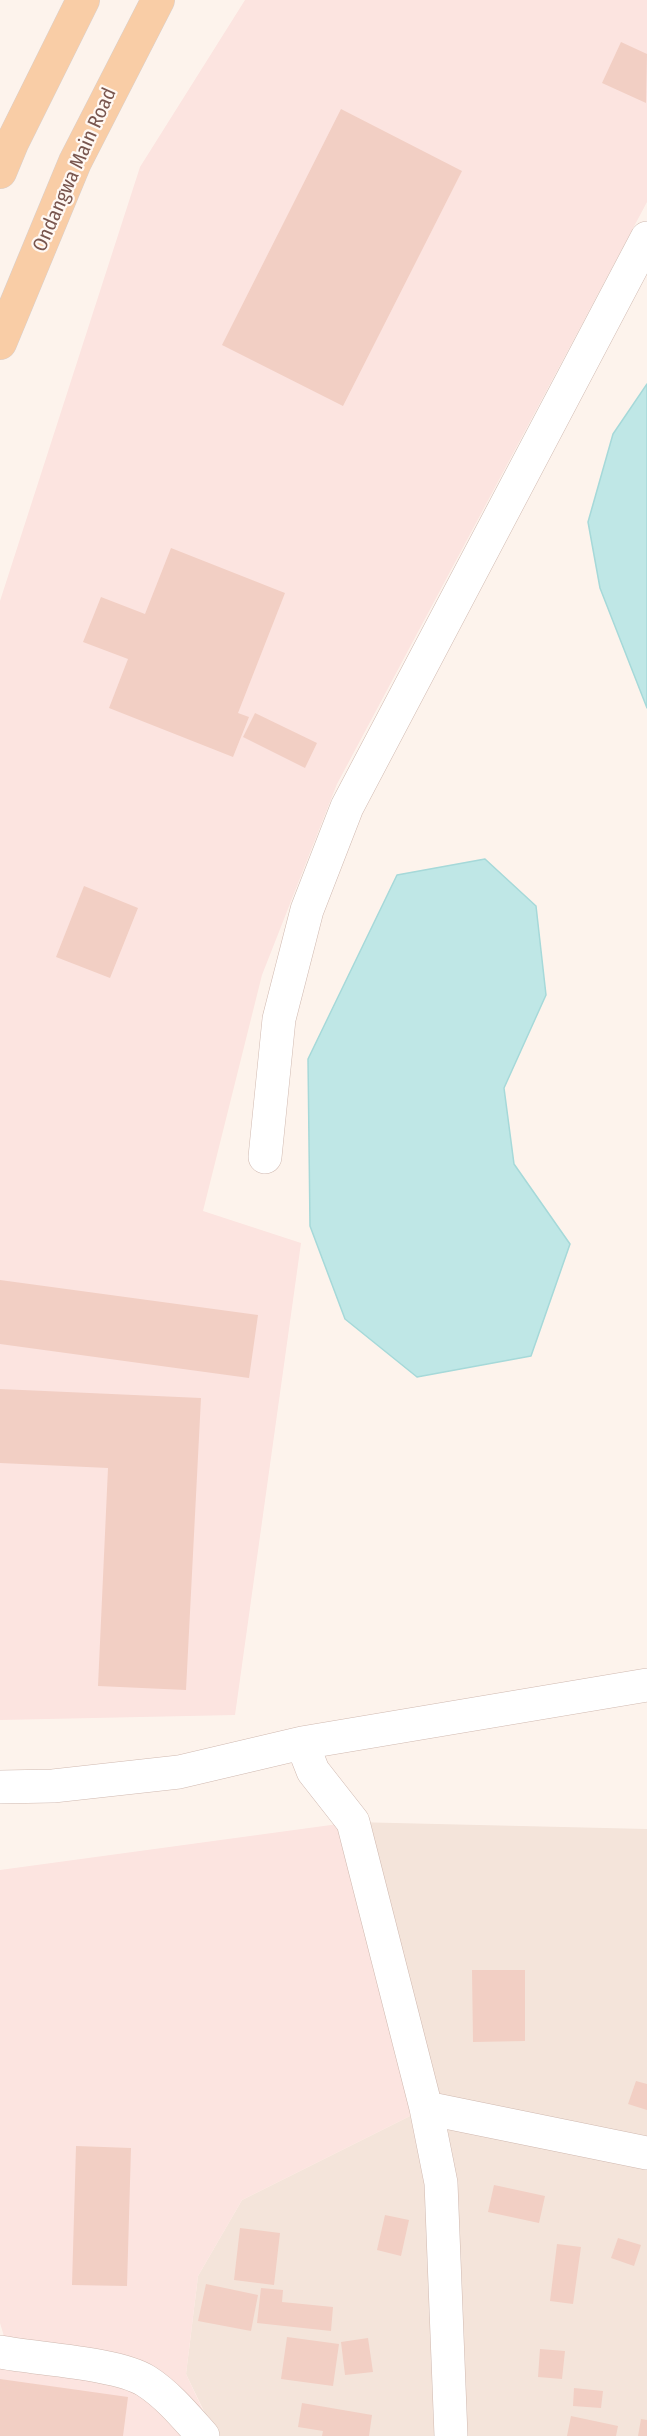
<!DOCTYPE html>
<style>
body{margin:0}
canvas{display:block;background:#fdf3ec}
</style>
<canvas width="647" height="2436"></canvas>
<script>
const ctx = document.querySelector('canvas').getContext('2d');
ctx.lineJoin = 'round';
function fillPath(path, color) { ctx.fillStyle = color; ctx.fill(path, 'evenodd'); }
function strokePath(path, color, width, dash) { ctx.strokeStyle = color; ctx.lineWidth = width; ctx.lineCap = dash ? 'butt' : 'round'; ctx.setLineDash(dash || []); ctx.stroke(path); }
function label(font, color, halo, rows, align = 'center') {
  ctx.font = font + ' "Fira Sans Condensed",sans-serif'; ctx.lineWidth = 4.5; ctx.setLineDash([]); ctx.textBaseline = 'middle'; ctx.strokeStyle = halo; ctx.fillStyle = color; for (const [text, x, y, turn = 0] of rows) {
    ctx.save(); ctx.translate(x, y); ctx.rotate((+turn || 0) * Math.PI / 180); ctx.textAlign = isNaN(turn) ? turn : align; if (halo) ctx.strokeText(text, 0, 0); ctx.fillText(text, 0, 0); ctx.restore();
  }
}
fillPath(new Path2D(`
 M 353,1822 L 647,1829 L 647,2436 L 216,2436 L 186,2374 L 198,2276 L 242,2200 L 426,2108 Z`), '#f4e4da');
fillPath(new Path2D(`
 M 245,0 L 647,0 L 647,202 L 337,784 L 262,975 L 203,1211 L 301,1243 L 235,1715 L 0,1720 L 0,601 L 140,167 Z
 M 353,1822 L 426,2108 L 242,2200 L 198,2276 L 186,2374 L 215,2436 L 0,2436 L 0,2352 L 9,2353 L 0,2323 L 0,1870 Z`), '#fce4e0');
const water = new Path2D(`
 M 647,384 L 647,708 L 600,588 L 588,522 L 613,434 Z
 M 485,859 L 536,906 L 546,995 L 504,1088 L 514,1164 L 570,1244 L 531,1356 L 417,1377 L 345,1319 L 310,1226 L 308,1059 L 397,875 Z`);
fillPath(water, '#bfe7e6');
strokePath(water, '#a6d9d9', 1.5);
fillPath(new Path2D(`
 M 621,42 L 647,54 L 646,103 L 602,83 Z
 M 341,109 L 462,171 L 343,406 L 222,345 Z
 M 171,548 L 285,593 L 238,713 L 249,717 L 233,757 L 109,708 L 128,659 L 83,642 L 101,597 L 145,614 Z
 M 255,713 L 317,743 L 305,768 L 243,737 Z
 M 84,886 L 138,908 L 110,978 L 56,957 Z
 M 0,1280 L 258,1315 L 249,1378 L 0,1344 Z
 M 0,1389 L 201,1398 L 186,1690 L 98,1686 L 108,1468 L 0,1463 Z
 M 472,1970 L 525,1970 L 525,2041 L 473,2042 Z
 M 636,2081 L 647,2084 L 647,2110 L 628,2104 Z
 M 76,2146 L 131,2148 L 127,2286 L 72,2285 Z
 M 494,2185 L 545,2196 L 539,2223 L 488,2212 Z
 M 385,2215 L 409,2220 L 401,2256 L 377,2250 Z
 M 240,2228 L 280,2233 L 274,2285 L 234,2280 Z
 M 618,2238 L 641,2245 L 634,2266 L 611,2258 Z
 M 557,2244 L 581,2247 L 573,2304 L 550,2301 Z
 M 206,2284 L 258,2295 L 251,2331 L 198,2321 Z
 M 261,2288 L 283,2290 L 282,2302 L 333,2307 L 331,2331 L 257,2323 Z
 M 287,2337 L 339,2344 L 333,2386 L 281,2379 Z
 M 368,2338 L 373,2372 L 345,2375 L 341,2342 Z
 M 540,2349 L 565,2351 L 562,2379 L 538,2377 Z
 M 0,2379 L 128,2397 L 123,2436 L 0,2436 Z
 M 574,2388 L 603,2391 L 601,2408 L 573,2406 Z
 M 302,2403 L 372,2415 L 369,2436 L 322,2436 L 323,2431 L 298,2427 Z
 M 571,2416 L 618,2426 L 616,2436 L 567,2436 Z
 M 641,2419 L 647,2420 L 647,2436 L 638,2436 Z`), '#f2cfc4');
const minor = new Path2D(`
 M 265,1157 L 279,1019 L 307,910 L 347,807 L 647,238
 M 302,1743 L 313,1771 L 353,1822 L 426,2108 L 441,2183 L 451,2436
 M 0,1787 L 53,1786 L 179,1772 L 302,1743 L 647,1685
 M 426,2108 L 647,2153
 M 0,2352 C 36,2359 118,2363 146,2381 C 168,2395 186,2417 203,2436`);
const major = new Path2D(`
 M 0,172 L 12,143 L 83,0
 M 0,343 L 75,162 L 158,0`);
strokePath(minor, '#d0b9b0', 34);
strokePath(major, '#d9d0cd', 34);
strokePath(minor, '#fff', 33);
strokePath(major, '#f9cda6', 33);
label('20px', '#79564e', '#fff8f3', [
 ["Ondangwa Main Road",75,170,-66]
]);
</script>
